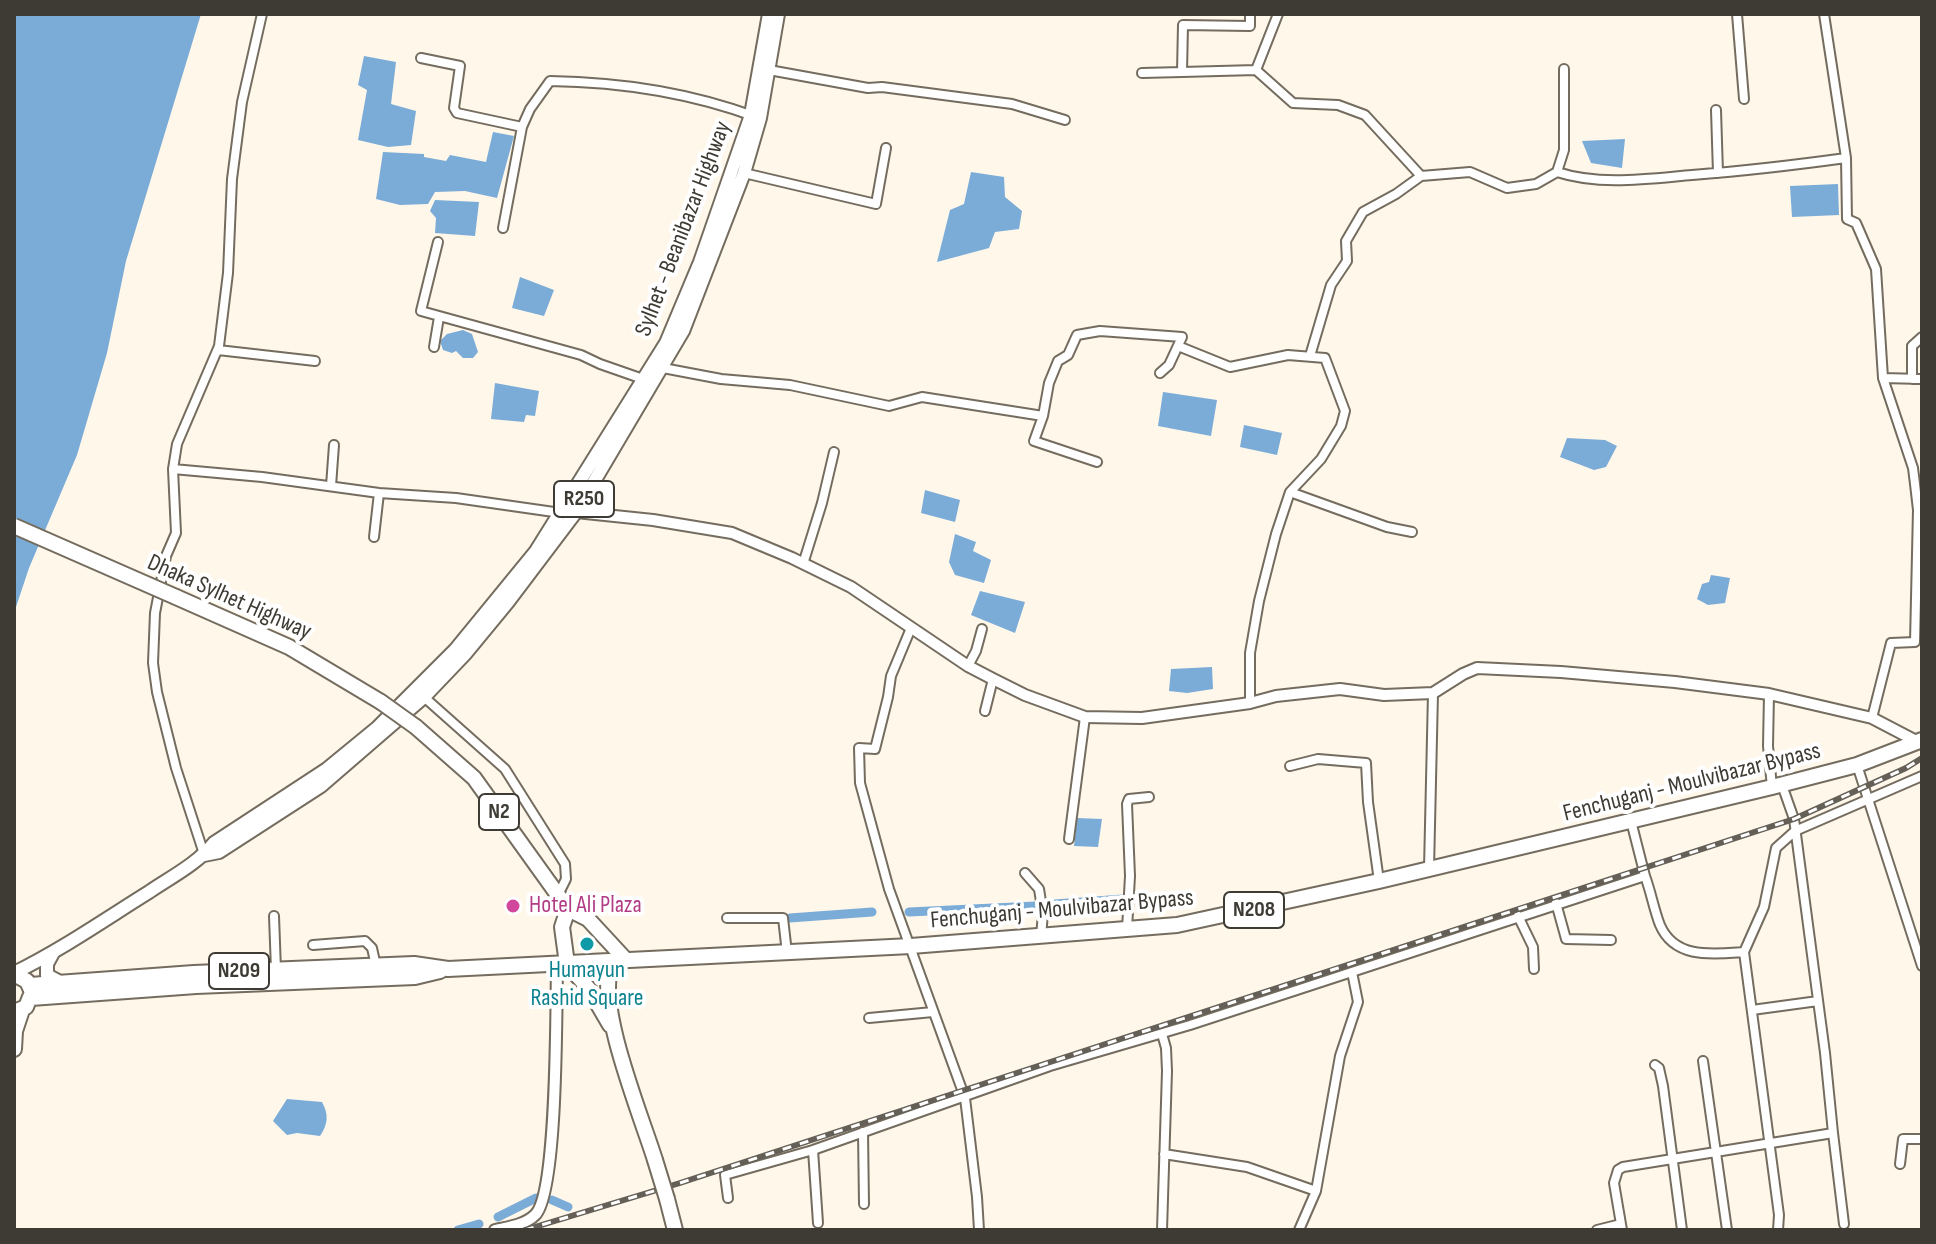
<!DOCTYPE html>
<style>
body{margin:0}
#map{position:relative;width:1936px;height:1244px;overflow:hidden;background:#fef7ea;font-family:"Sofia Sans Condensed",sans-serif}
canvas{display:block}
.frame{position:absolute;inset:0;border:16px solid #3e3b34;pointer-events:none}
</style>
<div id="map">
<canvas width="1936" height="1244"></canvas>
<div class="frame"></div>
</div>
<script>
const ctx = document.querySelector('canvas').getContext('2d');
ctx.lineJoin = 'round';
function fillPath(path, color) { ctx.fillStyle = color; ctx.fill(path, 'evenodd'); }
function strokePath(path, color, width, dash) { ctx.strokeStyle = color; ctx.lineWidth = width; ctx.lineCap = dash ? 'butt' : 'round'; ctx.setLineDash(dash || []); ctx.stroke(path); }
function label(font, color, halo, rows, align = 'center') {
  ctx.font = font + ' "Sofia Sans Condensed",sans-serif'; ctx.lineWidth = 8; ctx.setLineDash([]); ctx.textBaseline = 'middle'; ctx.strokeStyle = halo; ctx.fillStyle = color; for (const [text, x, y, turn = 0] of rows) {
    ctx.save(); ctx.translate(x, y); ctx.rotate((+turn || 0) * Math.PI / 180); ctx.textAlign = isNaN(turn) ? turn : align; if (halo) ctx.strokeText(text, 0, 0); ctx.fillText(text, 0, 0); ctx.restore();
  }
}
fillPath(new Path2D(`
 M 14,14 L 201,14 L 126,261 L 107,353 L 77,455 L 29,568 L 14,613 Z
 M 364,56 L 396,62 L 391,104 L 416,111 L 411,145 L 388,147 L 358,140 L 367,90 L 358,85 Z
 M 493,132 L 514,136 L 497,198 L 465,191 L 435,192 L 428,204 L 400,205 L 376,199 L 383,152 L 424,154 L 424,157 L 446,161 L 450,155 L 486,162 Z
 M 1625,139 L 1622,168 L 1591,163 L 1582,141 Z
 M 971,172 L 1004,177 L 1005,197 L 1022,211 L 1019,229 L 995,232 L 989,248 L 937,262 L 950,210 L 964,204 Z
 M 1838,184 L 1839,215 L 1792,217 L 1790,186 Z
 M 435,200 L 479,202 L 475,236 L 435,233 L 436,218 L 430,211 Z
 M 520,277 L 554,290 L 544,316 L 512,308 Z
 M 463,330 L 472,334 L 478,352 L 473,358 L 463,358 L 456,351 L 452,353 L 443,350 L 440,341 L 447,334 Z
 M 495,383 L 539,391 L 535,416 L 526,415 L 524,422 L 491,419 Z
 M 1163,392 L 1217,400 L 1211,436 L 1158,426 Z
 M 1244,425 L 1282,433 L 1277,455 L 1240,447 Z
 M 1567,438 L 1605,440 L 1617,446 L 1606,467 L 1594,470 L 1560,457 Z
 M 925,490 L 960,500 L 955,522 L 921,513 Z
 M 955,534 L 976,542 L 973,551 L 991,560 L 984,583 L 955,575 L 949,562 Z
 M 1711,575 L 1730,578 L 1725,603 L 1708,605 L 1697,599 L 1702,584 L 1709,582 Z
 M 980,591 L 1025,602 L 1015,633 L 971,615 Z
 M 1212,667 L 1213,689 L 1187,693 L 1169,691 L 1171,669 Z
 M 1077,818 L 1102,819 L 1098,847 L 1074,846 Z
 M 287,1099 L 322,1102 C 329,1115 328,1124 320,1136 L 297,1133 L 287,1135 L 273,1121 Z`), '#7babd7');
strokePath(new Path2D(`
 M 1055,904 L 1123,899
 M 909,912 L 1036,906
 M 790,918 L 872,912
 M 552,1200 L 568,1207
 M 498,1217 L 536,1198
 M 458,1230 L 479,1224`), '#7babd7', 9);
const minor = new Path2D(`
 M 1737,14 L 1744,99
 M 1824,14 L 1846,158 L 1847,219 L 1856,223 L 1876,269 L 1883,378 L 1913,468 L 1915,484 L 1918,510 L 1915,642 L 1891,643 L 1872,718
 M 421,58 L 460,66 L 454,108 L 457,113 L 522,127
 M 769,70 L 868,88 L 882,87 L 1012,104 L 1065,120
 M 1256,70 L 1278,14
 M 1182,72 L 1256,70 L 1293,103 L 1338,105 L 1365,115 L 1421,176
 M 1142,73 L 1182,72 L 1183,25 L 1250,26 L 1250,14
 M 1716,110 L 1718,173
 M 1557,172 C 1600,186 1647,179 1692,175 C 1744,171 1795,165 1846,158
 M 744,173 L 876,204 L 886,148
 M 503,228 L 522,127 L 530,109 L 550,81 C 619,82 691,93 756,117
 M 438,242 L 421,311 L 581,355 L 600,364 L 643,379
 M 1178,346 L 1230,367 L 1288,355 L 1325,358 L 1345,411 L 1341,426 L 1321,459 L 1290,492 L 1276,534 L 1259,601 L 1250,653 L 1250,703
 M 434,347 L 439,317
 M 218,350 L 315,361
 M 1310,356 L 1331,285 L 1347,261 L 1346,241 L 1363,212 L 1396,194 L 1421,176 L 1470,172 L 1507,188 L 1536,184 L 1557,172 L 1564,150 L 1564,69
 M 663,368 L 721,379 L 790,385 L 889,406 L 922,397 L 1043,416 L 1034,441 L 1097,462
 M 1883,378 L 1922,379
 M 1912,379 L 1912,346 L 1922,337
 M 1043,416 L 1049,383 L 1058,361 L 1068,355 L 1077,335 L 1100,331 L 1182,337 L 1169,365 L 1160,373
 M 173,469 L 262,477 L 379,493 L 456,498 L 561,513
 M 331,486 L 334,445
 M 1290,492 L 1387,527 L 1412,532
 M 374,537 L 379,493
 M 803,564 L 822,503 L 834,452
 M 911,628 L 891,676 L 888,697 L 875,749 L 859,748 L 860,783 L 889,889 L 965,1098 L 977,1197 L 979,1230
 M 968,666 L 976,651 L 982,629
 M 1769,694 L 1768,746 L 1772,787
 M 424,697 L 505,769 L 565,864 L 566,879 L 559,893
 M 985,711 L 993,679
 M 1857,765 L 1922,966
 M 1290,766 L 1318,759 L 1366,763 L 1368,802 L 1379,881
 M 1069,839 L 1085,717
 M 204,854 L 176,768 L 157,692 L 153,663 L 155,613 L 166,556 L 176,533 L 173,469 L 177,444 L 219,346 L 228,273 L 232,179 L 242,102 L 262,14
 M 1429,869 L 1433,693
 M 1025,873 L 1039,889 L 1043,914 L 1041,936
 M 1645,876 C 1651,892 1654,910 1660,925 C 1675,960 1714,954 1744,952
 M 1556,903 L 1566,939 L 1611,940
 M 274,916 L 276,970
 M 1518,916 L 1533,947 L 1534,969
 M 727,918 L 783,918 L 787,953
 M 1127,929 L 1130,876 L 1127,804 L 1129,799 L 1149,797
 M 313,945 L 365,941 L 372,948 L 376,966
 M 1752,1010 L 1818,1001
 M 869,1018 L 933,1012
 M 1162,1034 L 1166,1048 L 1167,1071 L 1162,1230
 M 1703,1061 L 1727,1230
 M 1655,1065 L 1659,1068 L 1663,1086 L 1682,1230
 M 863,1132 L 864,1204
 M 1833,1133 L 1844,1224
 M 813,1150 L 818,1223
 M 1164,1154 L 1247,1167 L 1316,1191
 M 1900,1164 L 1903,1139 L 1922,1139
 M 728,1198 L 725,1175 L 813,1150 L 1050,1066 L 1190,1025 L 1645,876 L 1631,821
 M 1299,1230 L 1316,1191 L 1340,1056 L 1358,1002 L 1352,972
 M 1597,1230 L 1621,1224
 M 1622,1230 L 1614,1183 L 1618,1170 L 1623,1167 L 1833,1133 L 1825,1053 L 1794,819 L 1782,785
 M 1778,1230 L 1779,1215 L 1744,952 L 1764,907 L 1776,848 L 1795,831 L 1922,776`);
const tertiary = new Path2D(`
 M 576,512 L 653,520 L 732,533 L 792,558 L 851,587 L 968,666 L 993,679 L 1025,695 L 1085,717 L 1142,718 L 1250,703 L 1276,696 L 1340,689 L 1384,695 L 1433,693 L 1463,674 L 1477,668 L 1561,672 L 1675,682 L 1769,694 L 1872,718 L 1918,742
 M 495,1230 C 508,1227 525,1225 535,1215 C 558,1193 556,1005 557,965`);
const primary = new Path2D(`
 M 204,855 L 219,852 L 321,786 L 424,697 L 466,653 L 508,602 L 576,512 L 683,331 L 744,173 L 760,118 L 778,14
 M 53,953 L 47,964 L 47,975 L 60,982
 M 14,973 C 61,950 104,920 149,892 C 171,877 197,864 214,843 L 327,769 L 377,728 L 455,650 L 536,551 L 666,343 L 700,262 L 751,115 L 769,14`);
const trunk = new Path2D(`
 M 176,597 L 289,647 L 381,702
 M 416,727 L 474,778 L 568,909 L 588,919 L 625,959 L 611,968 C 596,1006 642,1118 655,1160
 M 568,909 L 562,927 L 567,964 L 589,989 L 610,1025
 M 14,974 L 27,981 L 32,992 L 26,1007 L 14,1012
 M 30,985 L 194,973 L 414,964 L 448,969 L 911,946 L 1177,925 L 1379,881 L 1772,787 L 1857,765 L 1922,740
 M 31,998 L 196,986 L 415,977 L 440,971
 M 14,1049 L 15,1031 L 22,1010
 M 667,1199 L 675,1230`);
strokePath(minor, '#746c5e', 12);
strokePath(tertiary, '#746c5e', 14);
strokePath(primary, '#746c5e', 16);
strokePath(trunk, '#746c5e', 18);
strokePath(minor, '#fff', 8);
strokePath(tertiary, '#fff', 10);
strokePath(primary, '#fff', 12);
strokePath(trunk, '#fff', 14);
const rail = new Path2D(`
 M 525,1230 L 680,1183 L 1794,819 L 1906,768 L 1922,758`);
strokePath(rail, '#646058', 6);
strokePath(rail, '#fff', 3, [9]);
const trunkBridge = new Path2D(`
 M 14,526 L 176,597
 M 381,702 L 416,727
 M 655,1160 L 667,1199`);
strokePath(trunkBridge, '#746c5e', 18, []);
strokePath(trunkBridge, '#fff', 14);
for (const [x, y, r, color] of [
 [513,906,8,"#d1479c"],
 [587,944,8,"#0f9aa8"]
]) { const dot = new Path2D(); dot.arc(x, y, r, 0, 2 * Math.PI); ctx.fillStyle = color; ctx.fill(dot); strokePath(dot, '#fff', 3); }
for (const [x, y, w] of [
 [584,499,60],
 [499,812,40],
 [1254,910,60],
 [239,971,60]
]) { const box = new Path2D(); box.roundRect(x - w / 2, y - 18, w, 36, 6); ctx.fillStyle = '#fff'; ctx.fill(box); strokePath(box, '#3e3b34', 2); }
label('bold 22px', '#3e3b34', null, [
 ["R250",584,499],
 ["N2",499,812],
 ["N208",1254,910],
 ["N209",239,971]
]);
label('24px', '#3e3b34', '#fff', [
 ["Sylhet - Beanibazar Highway",684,229,-69],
 ["Dhaka Sylhet Highway",229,598,24],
 ["Fenchuganj - Moulvibazar Bypass",1692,783,-14],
 ["Fenchuganj - Moulvibazar Bypass",1062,910,-5]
]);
label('24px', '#b23c85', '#fff', [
 ["Hotel Ali Plaza",529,906]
], 'left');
label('24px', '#0d838f', '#fff', [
 ["Humayun",587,971],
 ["Rashid Square",587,999]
]);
</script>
